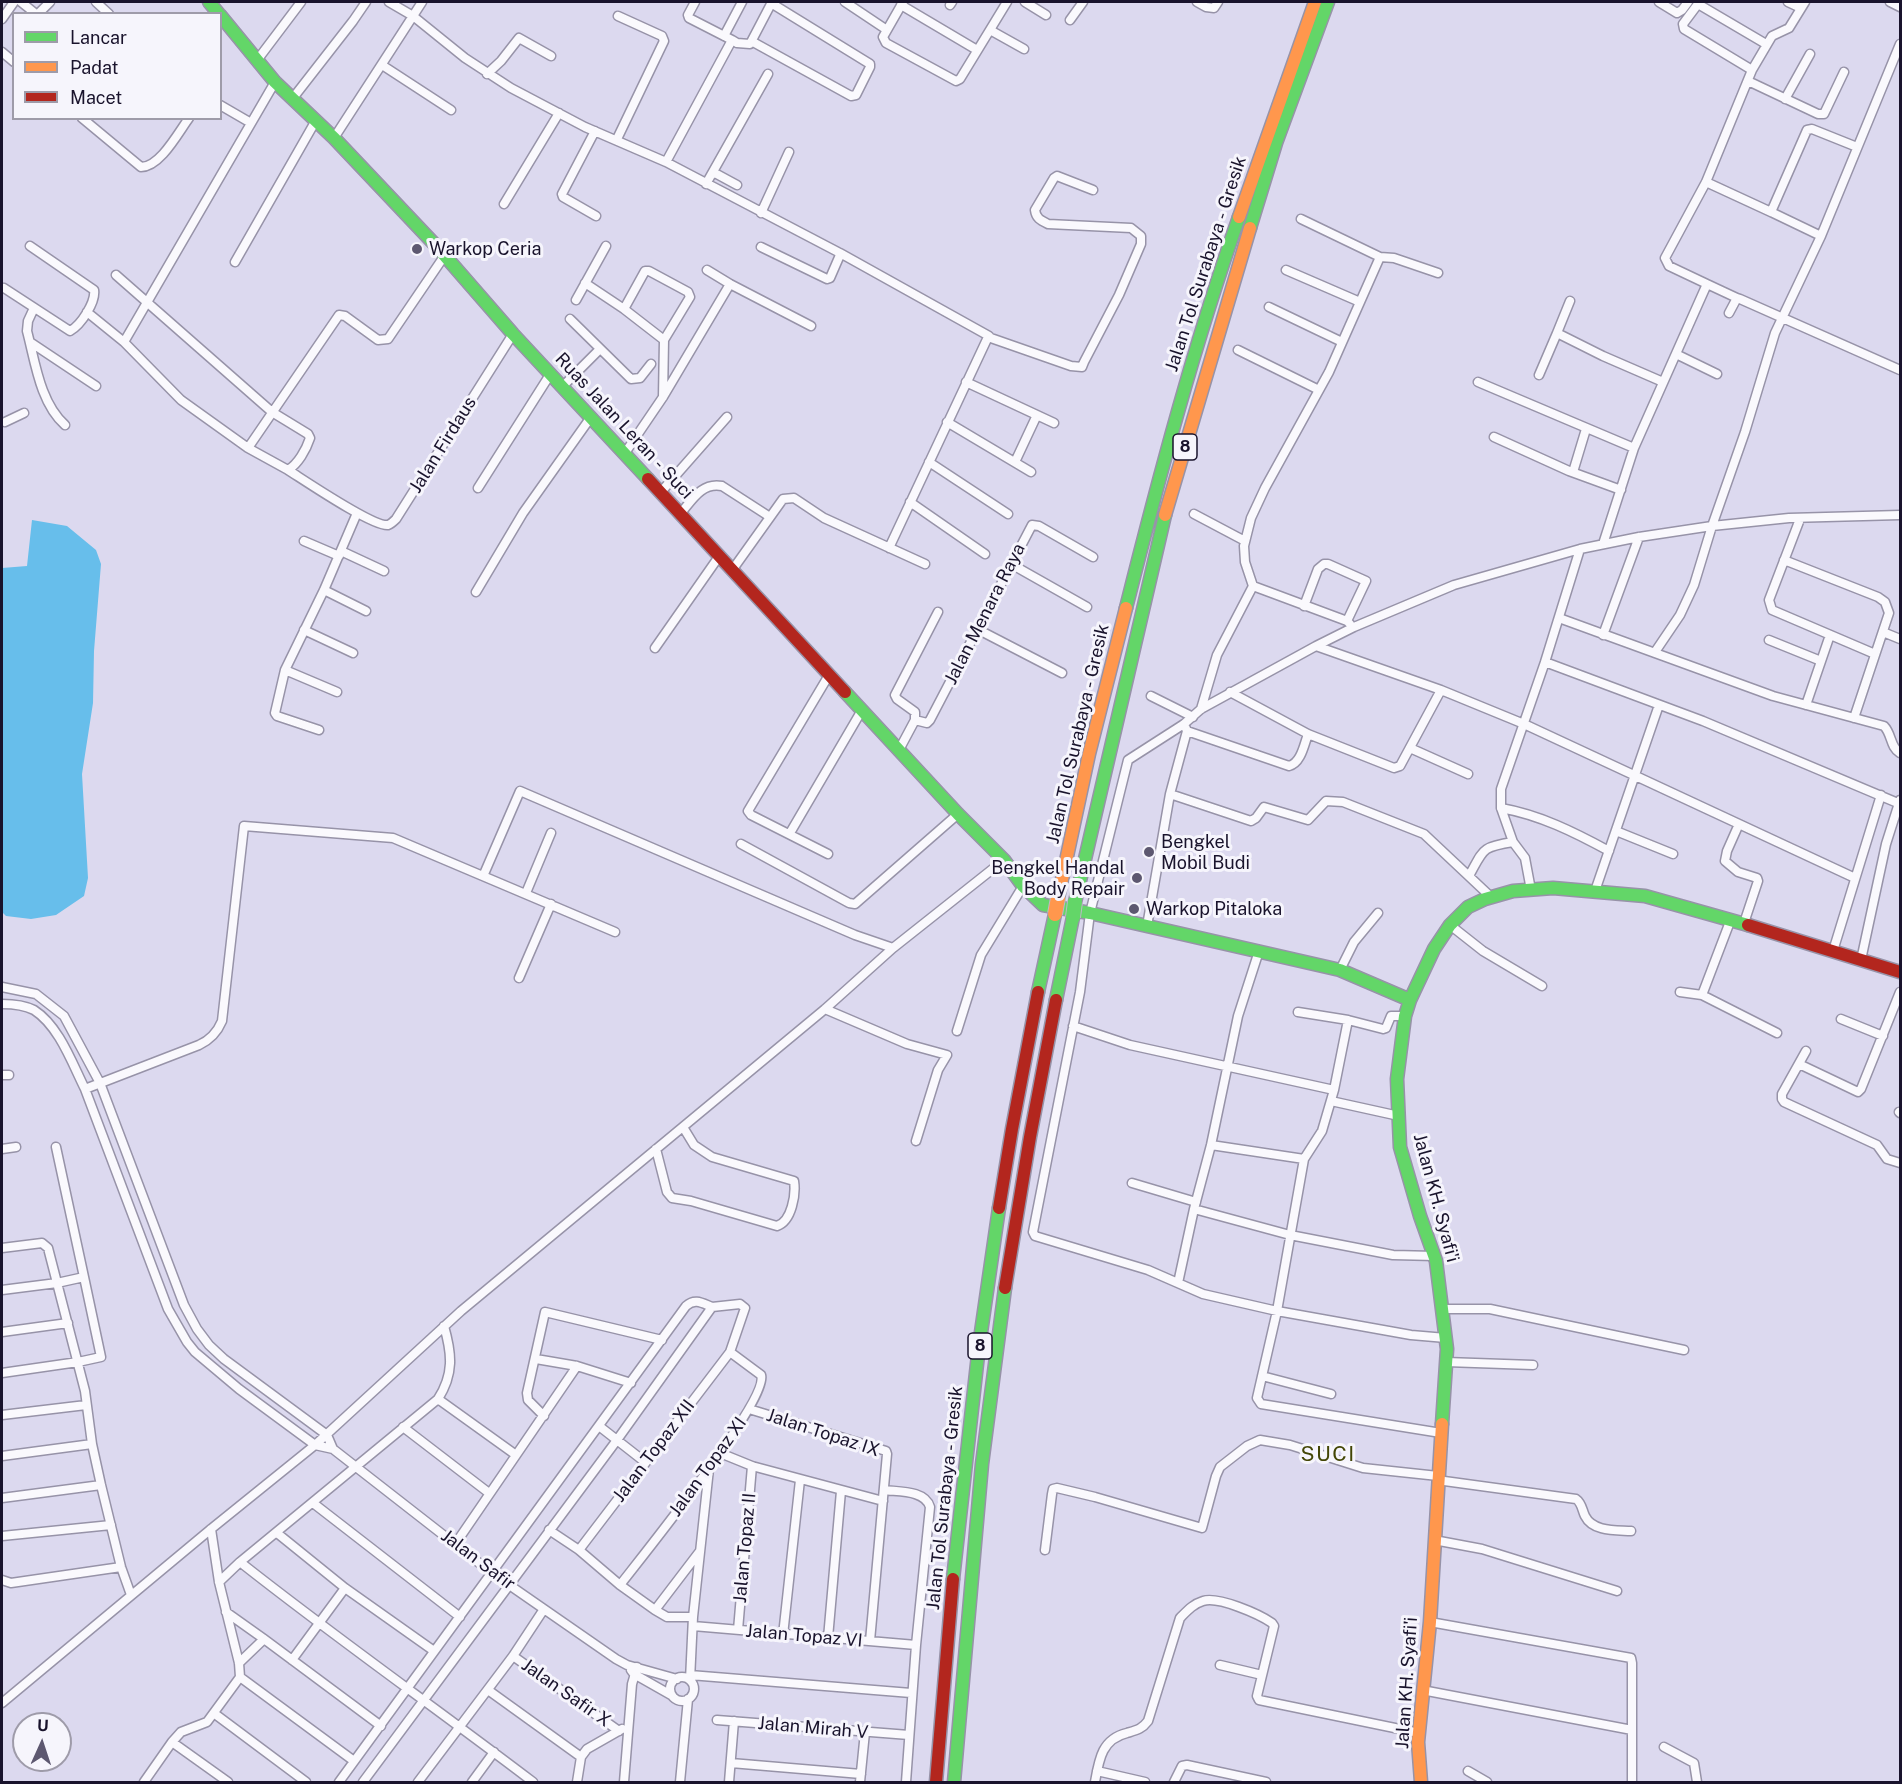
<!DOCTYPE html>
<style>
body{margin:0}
#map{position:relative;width:1902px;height:1784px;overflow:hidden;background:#dcd9ef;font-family:"Public Sans",sans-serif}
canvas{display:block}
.frame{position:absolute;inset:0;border:3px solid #19132c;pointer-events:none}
.legend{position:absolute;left:12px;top:12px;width:210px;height:108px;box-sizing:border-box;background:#f6f5fc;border:2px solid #9e9ba9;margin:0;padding:8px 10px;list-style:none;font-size:18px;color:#19132c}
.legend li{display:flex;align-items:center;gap:12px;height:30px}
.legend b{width:30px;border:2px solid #9e9ba9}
.north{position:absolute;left:12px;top:1712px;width:60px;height:60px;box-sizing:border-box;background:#f6f5fc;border:2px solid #9e9ba9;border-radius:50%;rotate:3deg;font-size:16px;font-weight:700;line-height:24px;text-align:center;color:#19132c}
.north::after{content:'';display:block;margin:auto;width:21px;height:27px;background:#5d5870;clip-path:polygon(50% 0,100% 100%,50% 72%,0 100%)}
</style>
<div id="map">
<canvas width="1902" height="1784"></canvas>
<div class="frame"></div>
<ul class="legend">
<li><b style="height:8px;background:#63d668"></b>Lancar</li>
<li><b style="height:8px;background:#ff974d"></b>Padat</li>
<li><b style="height:8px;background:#b3261e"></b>Macet</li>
</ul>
<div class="north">U</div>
</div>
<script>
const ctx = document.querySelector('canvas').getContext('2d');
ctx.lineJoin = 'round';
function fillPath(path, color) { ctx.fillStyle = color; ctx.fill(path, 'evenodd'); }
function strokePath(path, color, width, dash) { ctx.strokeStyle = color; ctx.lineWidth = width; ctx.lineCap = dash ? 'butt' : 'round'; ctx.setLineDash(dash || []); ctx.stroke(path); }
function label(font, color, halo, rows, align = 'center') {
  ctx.font = font + ' "Public Sans",sans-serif'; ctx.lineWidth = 6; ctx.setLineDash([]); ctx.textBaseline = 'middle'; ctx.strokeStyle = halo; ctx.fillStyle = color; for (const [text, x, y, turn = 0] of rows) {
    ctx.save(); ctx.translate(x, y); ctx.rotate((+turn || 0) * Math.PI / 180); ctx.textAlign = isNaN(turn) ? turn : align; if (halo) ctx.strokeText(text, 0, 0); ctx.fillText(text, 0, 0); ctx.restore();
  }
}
fillPath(new Path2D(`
 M 32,520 L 67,526 L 96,550 L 101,564 L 94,651 L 93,703 L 82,774 L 88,878 L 84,896 L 56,915 L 31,919 L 6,916 L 2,912 L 2,568 L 27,566 Z`), '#67beeb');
const street = new Path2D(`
 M 21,2 L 36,14
 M 96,2 L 109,14
 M 389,2 L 413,16 L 465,58 L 511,88 L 585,127 L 666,162 L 838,252 L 840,255 L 830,278 L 827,279 L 761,247
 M 695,2 L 688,15 L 689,18 L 732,40
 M 845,2 L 887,30 L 883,37 L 886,43 L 956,81 L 960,79 L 1007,2
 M 1025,2 L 1046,15
 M 1197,2 L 1206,7 L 1214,8 L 1218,2
 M 1659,2 L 1677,13 L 1682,10 L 1688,2
 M 1788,2 L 1801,8
 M 1890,2 L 1900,7
 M 901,5 L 977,50
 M 950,5 L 952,2
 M 38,14 L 50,2
 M 2,19 L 14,2
 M 1070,20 L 1083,2
 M 887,30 L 903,2
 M 990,30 L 1024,49
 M 724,36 L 742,2
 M 753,42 L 851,96 L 856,95 L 870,67 L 870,64 L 771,3
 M 2,52 L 14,62
 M 258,59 L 301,2
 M 382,65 L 451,110
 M 1752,70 L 1772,36 L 1789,28 L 1805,2
 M 487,74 L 501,61 L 519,38 L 551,56
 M 1748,81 L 1818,114 L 1824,114 L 1844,72
 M 293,98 L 353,21 L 366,2
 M 1785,99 L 1810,54
 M 220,105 L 251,123
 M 82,118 L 141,167 C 160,167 178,133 189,118
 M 595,131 L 562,194 L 563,197 L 596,216
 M 334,138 L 422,2
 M 617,139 L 664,41 L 662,36 L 618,16
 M 666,162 L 732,40 L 737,43 L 750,44 L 772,2
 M 713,172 L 737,185
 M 1706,182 L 1771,212 L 1807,130 L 1812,129 L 1857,147
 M 706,184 L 768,74
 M 504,204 L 559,113
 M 1771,212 L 1821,236
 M 761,213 L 789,152
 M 840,253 L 989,336
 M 1380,257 L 1394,258 L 1438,273
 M 235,262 L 315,122
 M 707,270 L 730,284 L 811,326
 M 1286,270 L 1360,302
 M 585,283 L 624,309 L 664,340 L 663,397
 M 1707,284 L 1737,298
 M 4,288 L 70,331 C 81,325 96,302 94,290 L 30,246
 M 576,300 L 606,246
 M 1269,307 L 1342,342
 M 34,308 L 28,321 L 27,331 C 35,361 40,403 65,425
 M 624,309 L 645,271 L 649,271 L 688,292 L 690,297 L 664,340
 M 87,312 L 124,342 L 181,400 L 248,448 L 288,470 C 298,464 306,450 310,438 L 308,434 L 272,412 L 116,275
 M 1729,313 L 1737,298 L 1740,299 L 1900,370
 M 570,319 L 631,379 L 640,378 L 651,364
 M 1557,333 L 1570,301
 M 30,342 L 96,386
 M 124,342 L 275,82
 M 1238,350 L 1319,390
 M 1676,354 L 1717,374
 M 1539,375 L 1557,333 L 1603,356 L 1663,382
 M 966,382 L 1054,423
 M 1478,382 L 1634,448
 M 563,386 L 600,349
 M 5,422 L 24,413
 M 947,422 L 1031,472
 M 1494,437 L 1569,471 L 1621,490
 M 248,448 L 339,315 L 345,316 L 378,340 L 388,339 L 445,255
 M 625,453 L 663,397 L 730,284
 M 929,462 L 1008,514
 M 1015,462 L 1037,415
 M 288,470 C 304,480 373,527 388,525 C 391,524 394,521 396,519 L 513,334
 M 1573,472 L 1586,429
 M 478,488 L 551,373
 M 661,492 L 727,417
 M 910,502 L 985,554
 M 681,513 C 692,500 702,482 722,486 L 770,517
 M 1194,514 L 1245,541
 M 1800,519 L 1769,600 L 1772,610 L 1875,654
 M 304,541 L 339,556
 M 1603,544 L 1634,448 L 1707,284 L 1669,266 L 1665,258 L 1706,182 L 1752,70 L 1684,29 L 1683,24 L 1698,4 L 1766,44
 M 889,548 L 988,337 L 1071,366 L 1082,367 L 1084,362 L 1119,295 L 1141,244 L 1141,236 L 1131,228 L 1048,224 C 1040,220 1036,218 1035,210 L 1054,178 L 1057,176 L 1093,190
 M 341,551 L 384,571
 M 1784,560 L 1878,597 L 1885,602 L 1889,613 L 1854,718
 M 1011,564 L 1087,607
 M 733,569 L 783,499 L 794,498 L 824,518 L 925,564
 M 1253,586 L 1347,621 L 1350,624
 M 324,590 L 366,611
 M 476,592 L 523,513 L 591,417
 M 1304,606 L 1318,569 L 1324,564 L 1328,564 L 1366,581 L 1347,621
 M 1559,618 L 1773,696 L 1884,726 C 1892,734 1890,747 1900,753
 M 977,629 L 1062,673
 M 304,630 L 353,653
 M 1883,632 L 1900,639
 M 1603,635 L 1639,537
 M 1769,640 L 1821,661
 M 1316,646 L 1441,690 L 1524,724 L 1855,878
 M 655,648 L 720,555
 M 1655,652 L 1680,615 L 1694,585 L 1712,526 L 1745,432 L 1775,333 L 1821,236 L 1900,44
 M 1545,662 L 1703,721 L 1900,804
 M 285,670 L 337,692
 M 1230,692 L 1308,734 L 1394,768 L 1400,766 L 1441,690
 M 1151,696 L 1193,717
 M 1806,705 L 1830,635
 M 1201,709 L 1217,655 L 1253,586 L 1245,562 L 1244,546 L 1251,518 L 1265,488 L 1329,372 L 1380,257 L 1301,219
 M 915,720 L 915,712 L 897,699 L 895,695 L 938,612
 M 319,730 L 277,716 L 275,713 L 285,670 L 324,590 L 357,513
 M 1187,731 L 1289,766 C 1301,763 1304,745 1308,734
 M 1410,748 L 1468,774
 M 899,750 L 915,720 L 927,723 L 930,720 L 1032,525 L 1039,526 L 1093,557
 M 1170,794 L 1251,821 L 1256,818 L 1264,807 L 1308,820 L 1326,801 L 1343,802 L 1424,834 L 1491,897
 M 1501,808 C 1540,815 1574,832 1609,851
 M 1739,824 L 1727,851 L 1725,861 L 1738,872 L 1757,878 L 1758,881 L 1744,923
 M 1616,831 L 1673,854
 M 790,833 L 862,710
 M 741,844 L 849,903 L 855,904 L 958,814
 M 828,854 L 751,815 L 748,811 L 829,675
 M 484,874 L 520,791 L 855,935 L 893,948
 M 1469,876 C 1484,849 1481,847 1513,842
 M 1531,890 L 1525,858 L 1513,842 L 1501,808 L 1501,789 L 1545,662 L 1580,549
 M 1595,891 L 1659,705
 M 526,893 L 551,833
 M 1450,925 L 1483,951 L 1542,986
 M 1147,926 L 1170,794 L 1187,731 L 1184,724
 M 1833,951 L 1881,795
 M 1861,960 L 1886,844 L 1900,800
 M 1340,970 L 1354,942 L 1378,913
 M 519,978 L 551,904
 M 2,987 L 36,994 L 64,1016 L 100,1083 L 184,1305 L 197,1329 L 209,1345 L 224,1359 L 327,1435 L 333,1449
 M 1680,992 L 1702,995 L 1777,1033
 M 1702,995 L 1731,919
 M 2,1004 C 12,1004 24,1005 34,1010 C 59,1026 72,1063 85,1089 L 168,1309 L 187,1342 L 195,1352 L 239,1389 L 315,1445 L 333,1449 L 492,1573 L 616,1659 L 627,1665 L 677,1679
 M 825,1009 L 907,1044 L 947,1055 L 938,1070 L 916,1141
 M 1298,1012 L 1348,1020
 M 1405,1016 L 1391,1016 L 1386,1028 L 1383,1029 L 1348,1020 L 1334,1090 L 1322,1131 L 1304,1159 L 1277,1311 L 1257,1398 L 1261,1404 L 1441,1433
 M 1841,1019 L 1883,1036
 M 1073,1026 L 1130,1045 L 1334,1090
 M 957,1031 L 981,955 L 1023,886
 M 1806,1051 L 1782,1094 L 1782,1099 L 1784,1102 L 1877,1145 L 1887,1159 L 1900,1163
 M 1799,1064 L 1858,1092 L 1861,1089 L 1900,992
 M 2,1075 L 9,1075
 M 85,1089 L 199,1045 C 210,1040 217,1033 222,1021 L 244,826 L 393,838 L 615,932
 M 1331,1101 L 1399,1116
 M 1899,1112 L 1900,1113
 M 1211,1145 L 1304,1159
 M 2,1149 L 16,1147
 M 656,1149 L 667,1192 L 672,1198 L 691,1201 L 777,1226 C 792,1221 796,1194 794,1181 L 712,1157 L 694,1145 L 683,1127
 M 1132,1183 L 1196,1202
 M 1194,1209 L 1290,1235 L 1393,1255 L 1435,1256
 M 2,1248 L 42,1243 L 48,1248 L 85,1391 L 92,1444 L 101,1485 L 121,1567 L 131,1595
 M 1178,1283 L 1194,1209 L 1211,1145 L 1238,1016 L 1259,951
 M 2,1290 L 57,1283 L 84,1277 L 56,1147
 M 1442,1309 L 1490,1309 L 1684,1350
 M 2,1332 L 68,1323
 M 1446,1338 L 1411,1335 L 1277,1311 L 1203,1294 L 1148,1270 L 1035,1236 L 1033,1232 L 1080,992 L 1090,913 L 1128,760 L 1184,724 L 1201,709 L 1316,646 L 1354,627 L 1454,585 L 1580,549 L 1639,537 L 1712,526 L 1789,518 L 1900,515
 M 536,1359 L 577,1366 L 631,1383
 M 1446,1362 L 1533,1365
 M 2,1373 L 78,1362 L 101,1357 L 84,1277
 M 1262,1376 L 1331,1394
 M 438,1399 L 516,1455
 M 749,1409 L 886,1451 L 887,1454 L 870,1641
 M 2,1415 L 86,1405
 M 544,1416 L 528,1400 L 527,1393 L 545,1312 L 662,1340
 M 599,1426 L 645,1462
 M 403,1427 L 489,1493
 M 720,1453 L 752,1466 L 883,1501
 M 2,1456 L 92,1444
 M 1437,1480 L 1576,1499 C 1582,1503 1582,1510 1585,1516 C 1593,1532 1616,1530 1631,1531
 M 884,1490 C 899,1492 925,1490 930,1507 L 916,1645 L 906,1782
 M 2,1498 L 101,1485
 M 313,1503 L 460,1617
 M 211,1529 L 219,1582 L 239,1663 L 240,1677
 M 549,1530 L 579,1550 L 620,1585 L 655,1610 L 667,1617 L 693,1617
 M 277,1533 L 345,1588 L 434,1651
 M 2,1536 L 111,1525
 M 1434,1540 L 1482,1549 L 1617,1591
 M 456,1543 L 577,1366
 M 579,1550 L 730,1352 L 745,1308 L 740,1304 L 712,1307
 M 1045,1550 L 1052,1494 L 1053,1489 L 1057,1488 L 1095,1497 L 1202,1528 L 1216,1476 L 1220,1467 L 1247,1446 L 1260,1440 L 1290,1445 L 1363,1468 L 1438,1476
 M 240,1562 C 336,1638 436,1708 533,1782
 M 2,1580 L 11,1583 L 121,1567
 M 219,1582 L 240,1562 L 438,1399 C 454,1374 452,1354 444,1326
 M 620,1585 C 641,1558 770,1398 761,1375 L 730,1352
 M 655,1610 L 700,1551
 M 226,1612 L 264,1639 L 381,1726
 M 1430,1622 L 1631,1658 L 1632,1663 L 1632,1782
 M 693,1626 L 916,1645
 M 738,1630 L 752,1466
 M 783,1635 L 800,1480
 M 828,1638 L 841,1491
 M 513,1656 L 619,1731
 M 292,1660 L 345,1588
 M 239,1663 L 264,1639
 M 1220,1665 L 1262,1675
 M 631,1670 L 634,1674 L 671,1695
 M 690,1675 L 911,1693
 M 240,1677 L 354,1761
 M670 1689a12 12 0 1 1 24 0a12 12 0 1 1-24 0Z
 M 690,1680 L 693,1617 L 709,1469
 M 488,1690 L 581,1757 L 577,1782
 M 1422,1690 L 1632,1730
 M 2,1703 L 211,1529 L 315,1445 L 461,1311 L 825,1009 L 893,948 L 1004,860
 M 215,1714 L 306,1782
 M 717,1720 L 909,1735
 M 172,1742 L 228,1782
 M 1664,1747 L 1694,1763 L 1697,1782
 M 581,1757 L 587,1749 L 622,1729
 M 731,1763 L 861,1774
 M 1097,1771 L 1145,1782
 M 1468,1771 L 1487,1782
 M 144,1782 L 172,1742 L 181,1732 L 207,1722 L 240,1677
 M 339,1782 L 686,1306 C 695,1298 702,1303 712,1307 L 617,1440 L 363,1782
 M 418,1782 L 513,1656 L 544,1609
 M 472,1782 L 494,1752
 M 624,1782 L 632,1684 L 637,1667
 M 680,1782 L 688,1699
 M 729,1782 L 734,1721
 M 860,1782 L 865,1732
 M 1095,1782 C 1099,1759 1102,1739 1127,1733 C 1137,1730 1142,1729 1148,1721 L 1180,1618 C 1187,1611 1193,1604 1203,1601 C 1218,1596 1259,1614 1272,1623 L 1274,1626 L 1257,1696 L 1259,1700 L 1419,1733
 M 1174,1782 L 1182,1766 L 1187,1765 L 1266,1782`);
const fast = new Path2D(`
 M 209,2 L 219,14
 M 220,15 L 275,82 L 334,138 L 439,249 L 513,334 L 648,479
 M 1250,228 L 1276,143 L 1328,2
 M 1126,608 C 1159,477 1194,345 1239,217
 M 845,692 L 958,814 L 1004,860 L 1023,886 L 1043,905 L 1090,913 L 1340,970 L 1410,1000
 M 1075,902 L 1165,515
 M 1038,992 L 1055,914
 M 1056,1000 L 1073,917
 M 1442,1424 L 1447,1349 L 1436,1261 L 1420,1216 L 1400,1147 L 1397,1079 L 1405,1016 L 1410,1000 L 1434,949 L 1450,925 L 1468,907 L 1485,899 L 1513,891 L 1553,888 L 1645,896 L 1748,925
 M 953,1579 L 979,1346 L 999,1208
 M 954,1782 L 982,1464 L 1005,1288`);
const slow = new Path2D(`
 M 1239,217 L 1315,2
 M 1165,515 L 1250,228
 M 1058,898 L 1089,754 L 1126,608
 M 1421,1782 L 1418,1742 L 1430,1622 L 1442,1424`);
const jam = new Path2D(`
 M 648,479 L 845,692
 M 1748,925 L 1900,972
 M 999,1208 L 1012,1129 L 1038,992
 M 1005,1288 L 1030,1137 L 1056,1000
 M 936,1782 L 953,1579`);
strokePath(street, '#9793a8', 11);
strokePath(fast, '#9793a8', 15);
strokePath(slow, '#9793a8', 15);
strokePath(jam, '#9793a8', 15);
strokePath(street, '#faf9fd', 8);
strokePath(fast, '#63d668', 12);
strokePath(slow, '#ff974d', 12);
strokePath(jam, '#b3261e', 12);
const fastBridge = new Path2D(`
 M 1073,917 L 1075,902`);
const slowBridge = new Path2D(`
 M 1055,914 L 1058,898`);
strokePath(fastBridge, '#bcb9c7', 16, []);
strokePath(slowBridge, '#bcb9c7', 16, []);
strokePath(fastBridge, '#63d668', 14);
strokePath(slowBridge, '#ff974d', 14);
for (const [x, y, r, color] of [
 [417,249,6,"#5d5870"],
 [1149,852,6,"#5d5870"],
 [1137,878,6,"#5d5870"],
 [1134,909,6,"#5d5870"]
]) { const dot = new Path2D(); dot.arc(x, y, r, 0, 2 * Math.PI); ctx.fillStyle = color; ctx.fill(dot); strokePath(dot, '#f6f5fc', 2); }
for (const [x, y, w] of [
 [1185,447,24],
 [980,1346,24]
]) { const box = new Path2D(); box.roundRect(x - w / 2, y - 13, w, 26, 4.5); ctx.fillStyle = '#f6f5fc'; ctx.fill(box); strokePath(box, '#19132c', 1.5); }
label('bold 16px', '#19132c', null, [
 ["8",1185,447],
 ["8",980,1346]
]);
label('18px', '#19132c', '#f6f5fc', [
 ["Warkop Ceria",429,249],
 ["Bengkel",1161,842],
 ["Mobil Budi",1161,863],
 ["Bengkel Handal",1125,868,"right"],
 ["Body Repair",1125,889,"right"],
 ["Warkop Pitaloka",1146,909]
], 'left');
label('18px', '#19132c', '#f6f5fc', [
 ["Jalan Tol Surabaya - Gresik",1206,264,-72],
 ["Ruas Jalan Leran - Suci",624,426,47],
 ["Jalan Firdaus",443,445,-58],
 ["Jalan Menara Raya",985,614,-63],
 ["Jalan Tol Surabaya - Gresik",1078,734,-77],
 ["Jalan KH. Syafi'i",1436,1198,75],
 ["Jalan Topaz IX",823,1433,18],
 ["Jalan Topaz XII",654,1451,-53],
 ["Jalan Topaz XI",708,1467,-54],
 ["Jalan Tol Surabaya - Gresik",945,1498,-84],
 ["Jalan Topaz II",745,1548,-85],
 ["Jalan Safir",478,1560,37],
 ["Jalan Topaz VI",804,1636,5],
 ["Jalan KH. Syafi'i",1407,1683,-86],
 ["Jalan Safir X",566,1693,35],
 ["Jalan Mirah V",813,1728,5]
]);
ctx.letterSpacing = '1.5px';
label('21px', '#434606', '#f6f5fc', [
 ["SUCI",1328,1455]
]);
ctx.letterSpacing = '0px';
</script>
